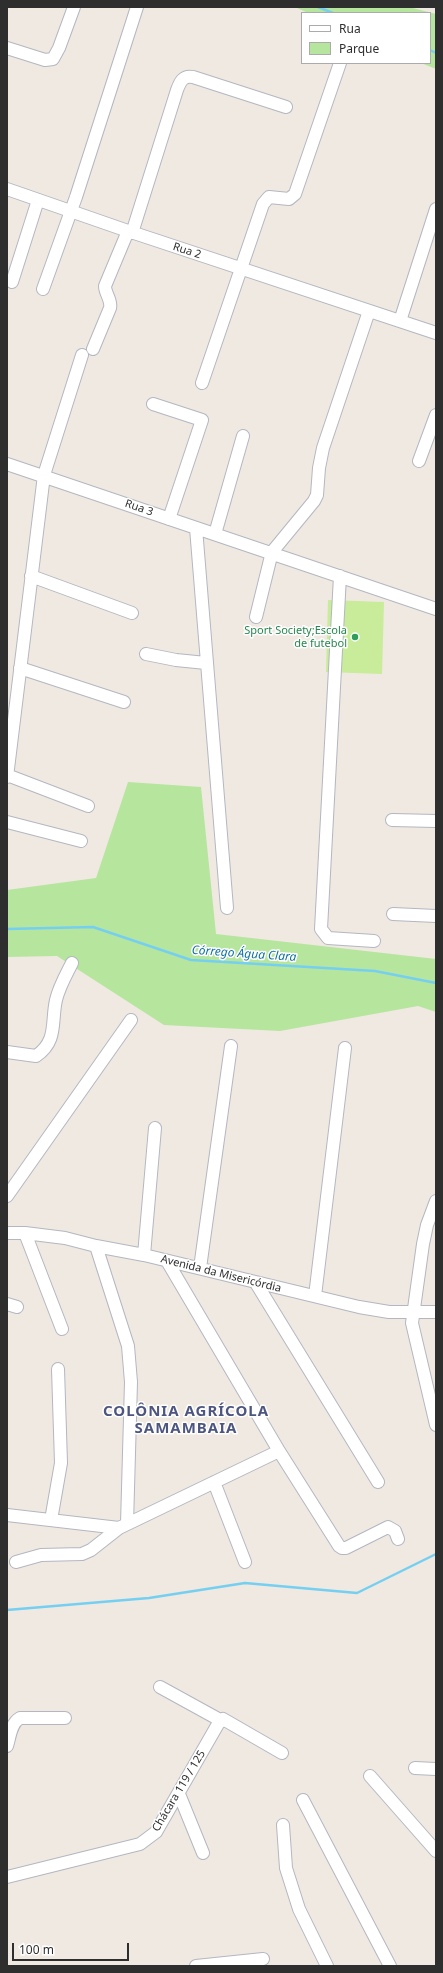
<!DOCTYPE html>
<meta charset="utf-8">
<style>
body{margin:0}
#map{position:relative;width:443px;height:1973px;overflow:hidden;background:#efe9e1;font-family:"Noto Sans",sans-serif}
canvas{display:block}
.frame{position:absolute;inset:0;border:8px solid #2e2e2e;pointer-events:none}
.legend{position:absolute;left:301px;top:12px;width:130px;height:52px;box-sizing:border-box;background:#fff;border:1px solid #ababab;margin:0;padding:5px 7px;list-style:none;font-size:12px;color:#2e2e2e}
.legend li{display:flex;align-items:center;gap:8px;height:20px}
.legend b{width:20px;border:1px solid #ababab}
.scale{position:absolute;left:12px;top:1943px;width:117px;height:18px;box-sizing:border-box;border:2px solid #2e2e2e;border-top:0;padding-left:5px;font-size:12px;line-height:14px;white-space:nowrap;color:#2e2e2e;-webkit-text-stroke:3px #fff;paint-order:stroke}
</style>
<div id="map">
<canvas width="443" height="1973"></canvas>
<div class="frame"></div>
<ul class="legend">
<li><b style="height:5px;background:#fff"></b>Rua</li>
<li><b style="height:11px;background:#b6e59e"></b>Parque</li>
</ul>
<div class="scale">100 m</div>
</div>
<script>
const ctx = document.querySelector('canvas').getContext('2d');
ctx.lineJoin = 'round';
function fillPath(path, color) { ctx.fillStyle = color; ctx.fill(path, 'evenodd'); }
function strokePath(path, color, width, dash) { ctx.strokeStyle = color; ctx.lineWidth = width; ctx.lineCap = dash ? 'butt' : 'round'; ctx.setLineDash(dash || []); ctx.stroke(path); }
function label(font, color, halo, rows, align = 'center') {
  ctx.font = font + ' "Noto Sans",sans-serif'; ctx.lineWidth = 3; ctx.setLineDash([]); ctx.textBaseline = 'middle'; ctx.strokeStyle = halo; ctx.fillStyle = color; for (const [text, x, y, turn = 0] of rows) {
    ctx.save(); ctx.translate(x, y); ctx.rotate((+turn || 0) * Math.PI / 180); ctx.textAlign = isNaN(turn) ? turn : align; if (halo) ctx.strokeText(text, 0, 0); ctx.fillText(text, 0, 0); ctx.restore();
  }
}
fillPath(new Path2D(`
 M 295,7 L 409,7 L 436,14 L 436,69 L 421,63 L 430,63 L 430,13 L 308,13 Z
 M 128,782 L 201,787 L 216,934 L 436,959 L 436,1012 L 418,1006 L 280,1031 L 164,1025 L 57,956 L 7,957 L 7,890 L 96,878 Z`), '#b6e59e');
fillPath(new Path2D(`
 M 328,600 L 384,602 L 382,674 L 326,672 Z`), '#c9ec9a');
strokePath(new Path2D(`
 M 318,7 L 333,13
 M 430,50 L 436,53
 M 7,929 L 93,927 L 191,960 L 375,971 L 436,983
 M 7,1610 L 149,1598 L 245,1583 L 357,1593 L 436,1554`), '#75cff0', 2.5);
const minor = new Path2D(`
 M 7,48 L 45,60 L 53,59 L 59,48 L 74,7
 M 7,189 L 128,231 L 436,333
 M 132,233 L 177,90 C 180,82 183,75 193,77 L 286,107
 M 12,282 L 38,200
 M 43,289 L 76,197 L 137,7
 M 400,321 L 436,209
 M 93,349 L 110,308 C 112,300 105,294 105,286 L 128,231
 M 202,383 L 263,204 L 269,197 L 289,199 L 295,194 L 340,63
 M 153,404 L 202,420 L 169,519
 M 419,461 L 436,415
 M 7,464 L 436,609
 M 196,528 L 227,908
 M 215,534 L 243,436
 M 31,576 L 132,613
 M 340,576 L 321,929 L 328,938 L 374,941
 M 256,617 L 272,552 L 314,501 L 317,495 L 319,468 L 323,448 L 369,311
 M 146,654 L 176,660 L 206,663
 M 20,668 L 124,702
 M 7,775 L 88,806
 M 7,777 L 44,475 L 82,355
 M 392,820 L 436,821
 M 7,822 L 81,841
 M 393,914 L 436,916
 M 7,1052 L 36,1056 C 58,1041 51,1022 56,1000 C 59,987 66,975 72,963
 M 7,1196 L 131,1020
 M 436,1201 L 427,1225 L 423,1244 L 412,1323 L 436,1425
 M 7,1233 L 25,1233 L 65,1238 L 96,1246 L 144,1255 L 359,1307 L 389,1312 L 436,1312
 M 25,1233 L 62,1329
 M 96,1246 L 128,1346 L 131,1382 L 127,1524
 M 144,1255 L 155,1128
 M 167,1261 L 279,1451 L 339,1546 L 342,1548 L 346,1548 L 388,1527 L 395,1531 L 398,1539
 M 200,1268 L 231,1046
 M 256,1283 L 378,1482
 M 315,1296 L 345,1048
 M 7,1304 L 17,1307
 M 214,1482 L 245,1562
 M 7,1515 L 119,1528
 M 51,1520 L 61,1463 L 58,1369
 M 16,1562 L 41,1555 L 82,1554 L 91,1550 L 119,1528 L 279,1451
 M 160,1687 L 220,1720
 M 7,1746 C 10,1736 11,1723 20,1718 L 65,1718
 M 415,1768 L 436,1769
 M 370,1776 L 436,1851
 M 179,1794 L 203,1853
 M 303,1800 L 390,1966
 M 283,1825 L 286,1868 L 299,1909 L 327,1966
 M 7,1877 L 140,1844 L 156,1832 L 218,1724 L 223,1719 L 282,1753
 M 196,1966 L 263,1959`);
strokePath(minor, '#b4b7c1', 14);
strokePath(minor, '#fff', 12);
for (const [x, y, r, color] of [
 [355,637,4,"#2e9e5b"]
]) { const dot = new Path2D(); dot.arc(x, y, r, 0, 2 * Math.PI); ctx.fillStyle = color; ctx.fill(dot); strokePath(dot, '#fff', 1.5); }
label('11px', '#2e2e2e', '#fff', [
 ["Rua 2",187,251,18],
 ["Rua 3",139,508,19],
 ["Avenida da Misericórdia",221,1274,14],
 ["Chácara 119 / 125",179,1791,-59]
]);
label('11px', '#27864d', '#fff', [
 ["Sport Society;Escola",347,631],
 ["de futebol",347,644]
], 'right');
label('italic 12px', '#0d6fa3', '#fff', [
 ["Córrego Água Clara",244,954,4]
]);
ctx.letterSpacing = '1px';
label('bold 15px', '#4d5680', '#fff', [
 ["COLÔNIA AGRÍCOLA",186,1412],
 ["SAMAMBAIA",186,1429]
]);
ctx.letterSpacing = '0px';
</script>
